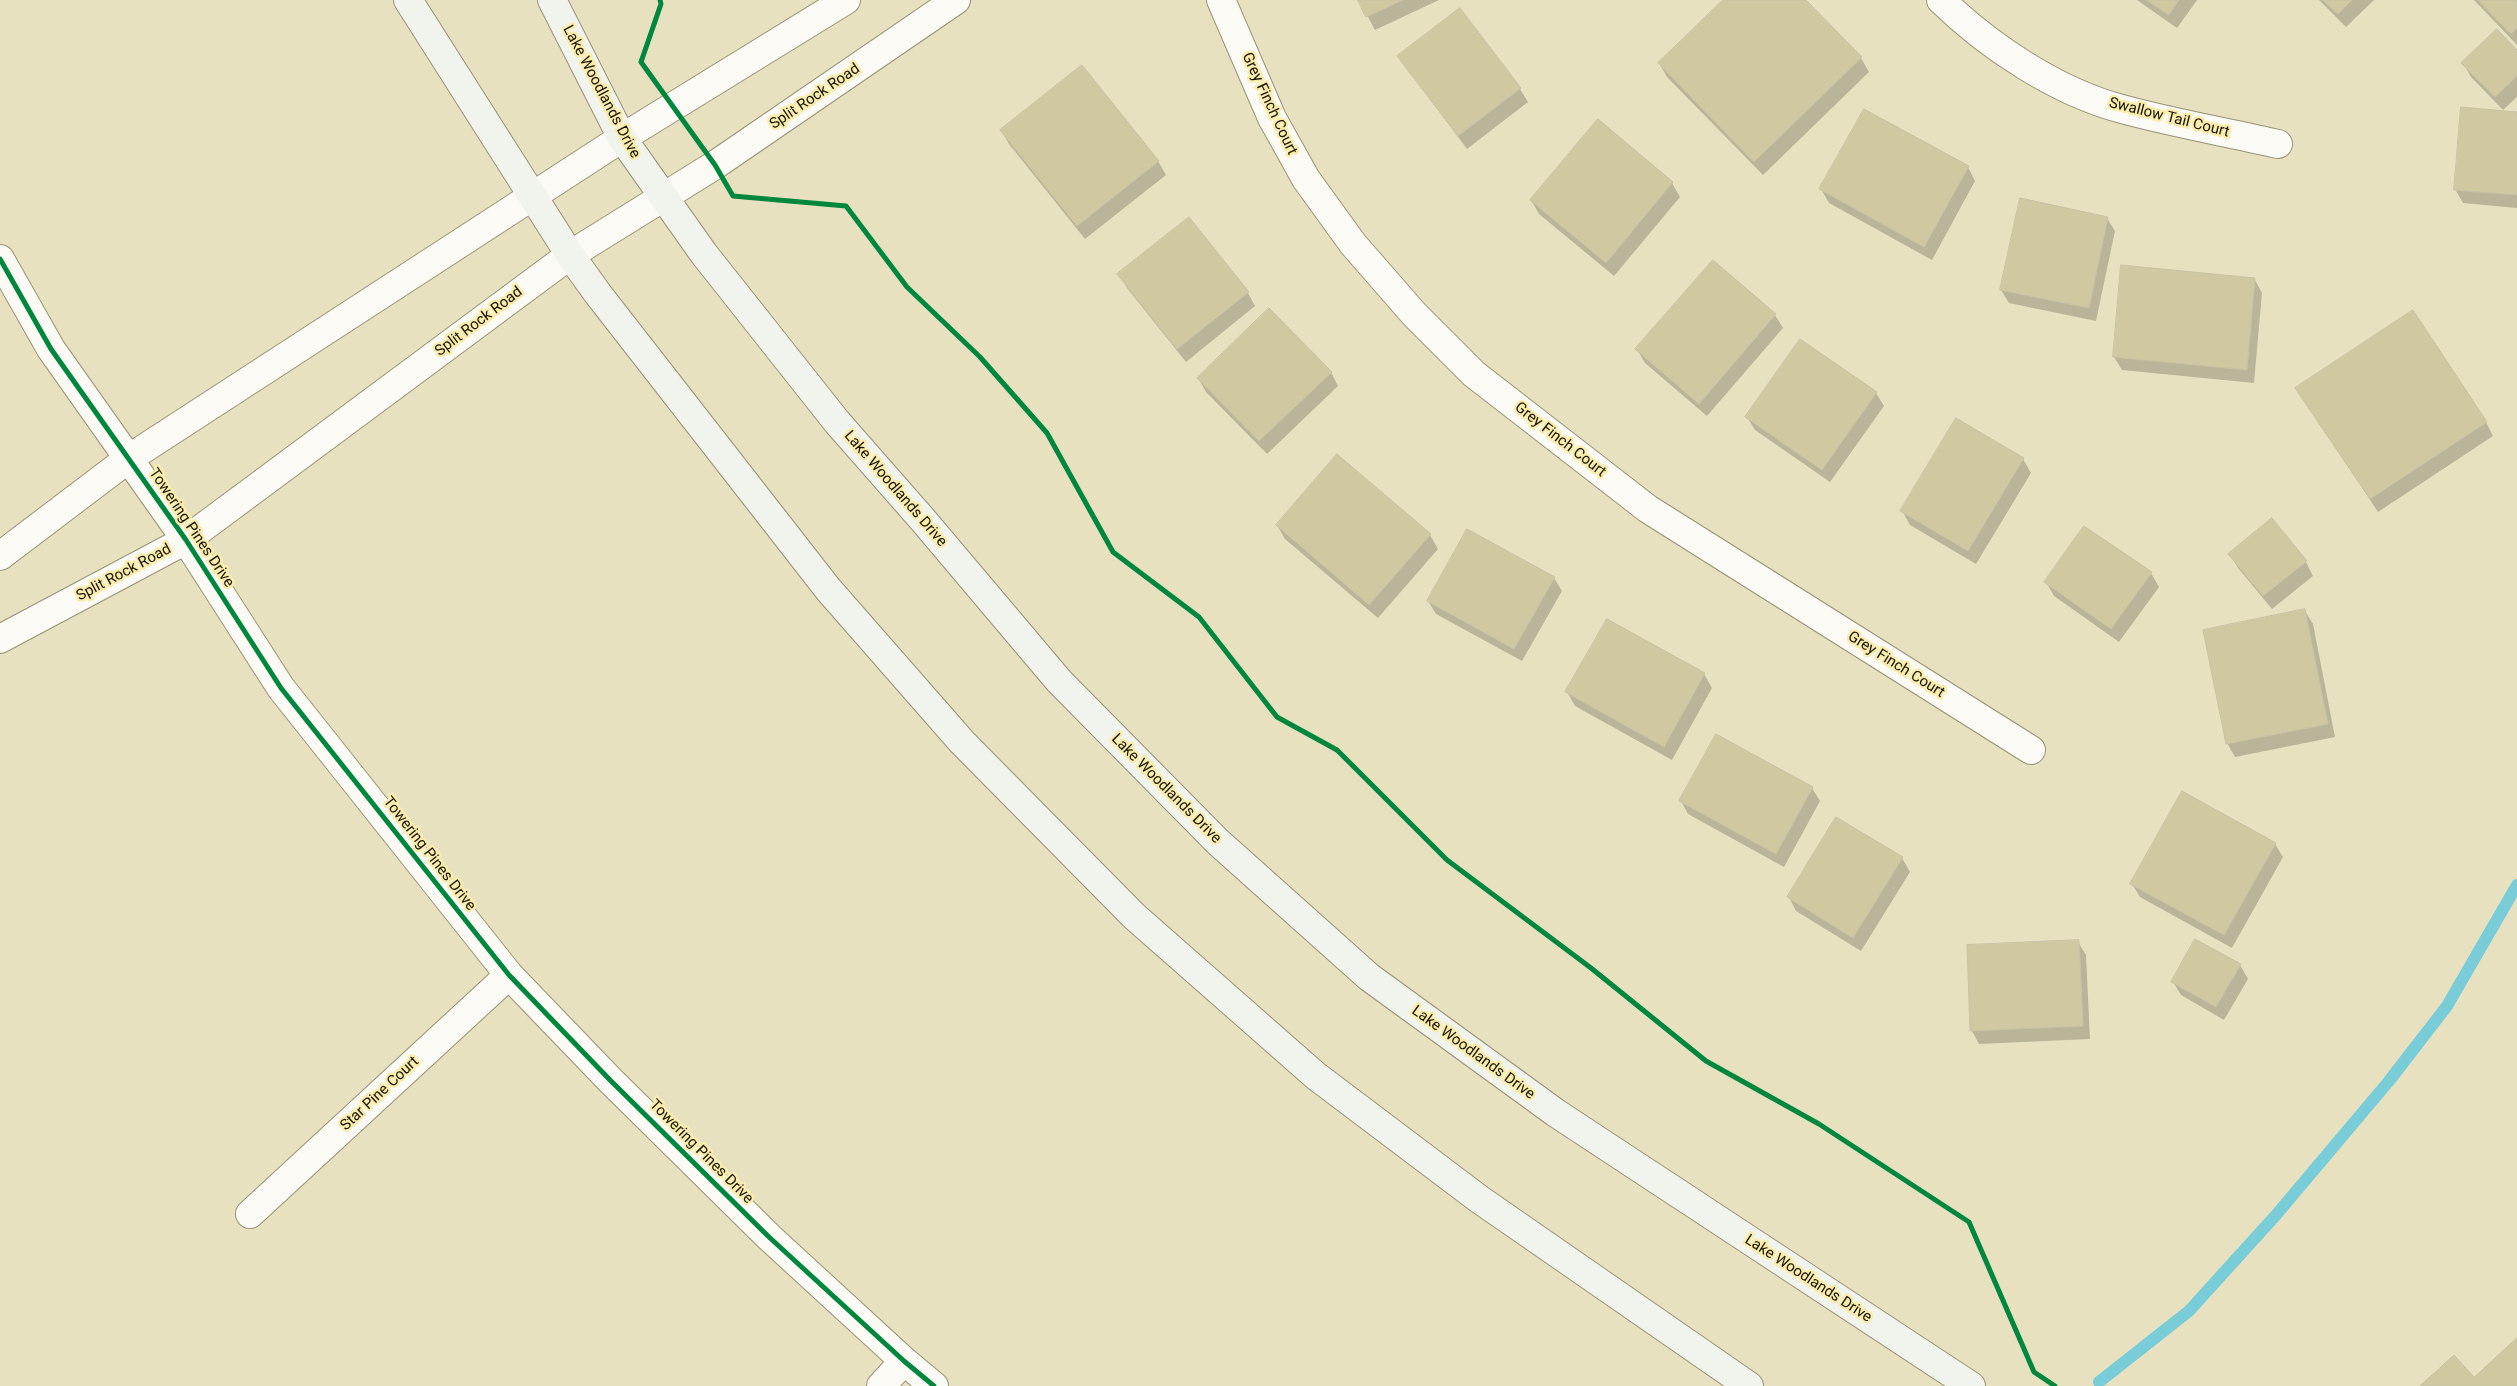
<!DOCTYPE html>
<style>
body{margin:0}
canvas{display:block;background:#e8e1bf}
</style>
<canvas width="2517" height="1386"></canvas>
<script>
const ctx = document.querySelector('canvas').getContext('2d');
ctx.lineJoin = 'round';
function fillPath(path, color) { ctx.fillStyle = color; ctx.fill(path, 'evenodd'); }
function strokePath(path, color, width, dash) { ctx.strokeStyle = color; ctx.lineWidth = width; ctx.lineCap = dash ? 'butt' : 'round'; ctx.setLineDash(dash || []); ctx.stroke(path); }
function label(font, color, halo, rows, align = 'center') {
  ctx.font = font + ' Roboto,sans-serif'; ctx.lineWidth = 5; ctx.setLineDash([]); ctx.textBaseline = 'middle'; ctx.strokeStyle = halo; ctx.fillStyle = color; for (const [text, x, y, turn = 0] of rows) {
    ctx.save(); ctx.translate(x, y); ctx.rotate((+turn || 0) * Math.PI / 180); ctx.textAlign = isNaN(turn) ? turn : align; if (halo) ctx.strokeText(text, 0, 0); ctx.fillText(text, 0, 0); ctx.restore();
  }
}
fillPath(new Path2D(`
 M 1359,0 L 1439,0 L 1375,30 Z
 M 1725,0 L 1805,0 L 1861,58 L 1869,72 L 1763,175 L 1667,77 L 1659,63 Z
 M 2137,0 L 2197,0 L 2177,28 Z
 M 2319,0 L 2374,0 L 2346,27 Z
 M 2474,0 L 2517,0 L 2517,45 Z
 M 2517,51 L 2517,97 L 2503,110 L 2471,77 L 2463,63 Z
 M 1398,56 L 1520,89 L 1528,102 L 1467,149 Z
 M 2517,113 L 2517,208 L 2463,203 L 2455,189 Z
 M 1598,121 L 1672,183 L 1680,197 L 1614,276 L 1539,214 L 1531,200 Z
 M 1001,130 L 1158,161 L 1166,175 L 1085,239 L 1009,144 Z
 M 1968,167 L 1975,181 L 1932,260 L 1829,203 L 1821,189 Z
 M 2107,218 L 2115,231 L 2096,321 L 2009,303 L 2001,290 Z
 M 1713,261 L 1775,315 L 1783,328 L 1707,416 L 1645,363 L 1637,349 Z
 M 1119,274 L 1248,293 L 1255,306 L 1186,362 L 1127,288 Z
 M 2255,280 L 2262,293 L 2254,383 L 2122,370 L 2114,357 Z
 M 1331,372 L 1338,386 L 1267,454 L 1206,392 L 1198,378 Z
 M 1876,393 L 1884,406 L 1830,482 L 1755,430 L 1747,417 Z
 M 2305,401 L 2486,422 L 2493,436 L 2378,512 Z
 M 2023,459 L 2031,473 L 1976,564 L 1910,525 L 1902,511 Z
 M 1277,525 L 1430,535 L 1438,549 L 1378,618 L 1285,539 Z
 M 2230,554 L 2306,562 L 2313,576 L 2272,609 L 2238,568 Z
 M 2151,573 L 2159,587 L 2119,642 L 2054,596 L 2046,582 Z
 M 1554,578 L 1562,591 L 1522,661 L 1436,614 L 1428,601 Z
 M 2305,611 L 2313,624 L 2335,737 L 2235,757 L 2227,743 Z
 M 1704,674 L 1712,688 L 1672,760 L 1575,706 L 1567,692 Z
 M 1812,788 L 1820,801 L 1784,867 L 1688,814 L 1681,801 Z
 M 2275,844 L 2283,857 L 2232,948 L 2140,897 L 2132,884 Z
 M 1902,858 L 1910,872 L 1861,951 L 1796,911 L 1789,897 Z
 M 2078,942 L 2086,955 L 2090,1039 L 1979,1044 L 1972,1031 Z
 M 2240,965 L 2248,979 L 2224,1020 L 2181,995 L 2173,982 Z`), '#0003');
strokePath(new Path2D(`
 M 2099,1382 L 2189,1311 L 2276,1215 L 2389,1081 L 2447,1006 L 2517,885`), '#79cdd9', 12);
const building = new Path2D(`
 M 1358,0 L 1403,0 L 1366,17 Z
 M 1723,0 L 1806,0 L 1862,57 L 1754,162 L 1658,63 Z
 M 2147,0 L 2179,0 L 2169,15 Z
 M 2323,0 L 2352,0 L 2338,14 Z
 M 2478,0 L 2517,0 L 2517,28 L 2511,34 Z
 M 1460,8 L 1521,88 L 1458,136 L 1397,56 Z
 M 2497,29 L 2517,50 L 2517,76 L 2495,97 L 2461,63 Z
 M 1082,65 L 1159,161 L 1077,226 L 1000,130 Z
 M 2461,107 L 2517,112 L 2517,195 L 2454,190 Z
 M 1864,109 L 1969,166 L 1924,247 L 1819,189 Z
 M 1598,119 L 1673,182 L 1606,263 L 1530,200 Z
 M 2020,198 L 2108,217 L 2089,308 L 2000,290 Z
 M 1189,217 L 1249,292 L 1177,349 L 1117,274 Z
 M 1713,260 L 1776,314 L 1699,404 L 1635,349 Z
 M 2121,265 L 2255,278 L 2247,370 L 2113,357 Z
 M 1269,308 L 1332,372 L 1259,441 L 1197,378 Z
 M 2413,310 L 2487,422 L 2370,499 L 2295,388 Z
 M 1800,339 L 1877,392 L 1822,470 L 1745,417 Z
 M 1956,418 L 2024,458 L 1968,551 L 1900,511 Z
 M 1337,454 L 1431,534 L 1369,605 L 1276,525 Z
 M 2272,518 L 2307,561 L 2263,596 L 2228,554 Z
 M 2084,526 L 2152,572 L 2111,629 L 2044,582 Z
 M 1467,529 L 1555,577 L 1514,649 L 1427,601 Z
 M 2305,609 L 2328,724 L 2226,744 L 2203,630 Z
 M 1607,619 L 1705,673 L 1664,747 L 1565,692 Z
 M 1716,734 L 1813,787 L 1776,854 L 1679,801 Z
 M 2182,791 L 2276,843 L 2224,935 L 2130,884 Z
 M 1836,817 L 1903,857 L 1853,938 L 1787,897 Z
 M 2195,939 L 2241,964 L 2216,1007 L 2171,982 Z
 M 2079,940 L 2083,1026 L 1970,1031 L 1967,945 Z
 M 2517,1338 L 2517,1386 L 2420,1386 L 2454,1355 L 2474,1377 Z`);
fillPath(building, '#d0c8a1');
strokePath(building, '#c8c2a7', 1);
const minor = new Path2D(`
 M 1221,0 L 1272,118 L 1306,179 L 1353,244 L 1414,314 L 1474,374 L 1648,509 L 2031,750
 M 1941,0 C 1988,46 2057,92 2122,109 C 2173,123 2226,132 2278,144
 M 0,259 L 51,349 L 186,540 L 281,688 L 509,975 L 610,1080 L 769,1237 L 904,1361 L 934,1386
 M 0,556 L 128,459 L 622,138 L 846,0
 M 0,639 L 186,540 L 570,255 L 715,165 L 956,0
 M 250,1214 L 509,975
 M 881,1386 L 904,1361`);
const secondary = new Path2D(`
 M 408,0 L 570,255 L 598,294 L 828,589 L 962,742 L 1134,916 L 1316,1076 L 1479,1199 L 1749,1386
 M 552,0 L 622,138 L 704,254 L 837,422 L 923,520 L 1059,681 L 1218,842 L 1369,977 L 1556,1113 L 1971,1386`);
strokePath(minor, '#989278', 30);
strokePath(secondary, '#989278', 30);
strokePath(minor, '#fcfaf5', 28);
strokePath(secondary, '#f0f4ed', 28);
strokePath(new Path2D(`
 M 660,0 L 661,4 L 641,62 L 715,165 L 733,196 L 846,206 L 907,287 L 980,357 L 1047,433 L 1113,552 L 1199,617 L 1277,717 L 1337,750 L 1447,860 L 1591,968 L 1706,1061 L 1819,1124 L 1969,1222 L 2034,1372 L 2055,1386
 M 0,259 L 51,349 L 186,540 L 281,688 L 509,975 L 610,1080 L 769,1237 L 904,1361 L 934,1386`), '#00873e', 5);
label('15px', '#181300', '#f9edae', [
 ["Lake Woodlands Drive",601,92,62],
 ["Split Rock Road",815,97,-34],
 ["Grey Finch Court",1269,104,65],
 ["Swallow Tail Court",2169,118,14],
 ["Split Rock Road",479,322,-37],
 ["Grey Finch Court",1560,440,38],
 ["Lake Woodlands Drive",895,489,49],
 ["Towering Pines Drive",191,528,56],
 ["Split Rock Road",124,573,-28],
 ["Grey Finch Court",1896,665,32],
 ["Lake Woodlands Drive",1166,789,45],
 ["Towering Pines Drive",429,854,52],
 ["Lake Woodlands Drive",1473,1053,36],
 ["Star Pine Court",380,1094,-43],
 ["Towering Pines Drive",701,1152,45],
 ["Lake Woodlands Drive",1808,1279,33]
]);
</script>
